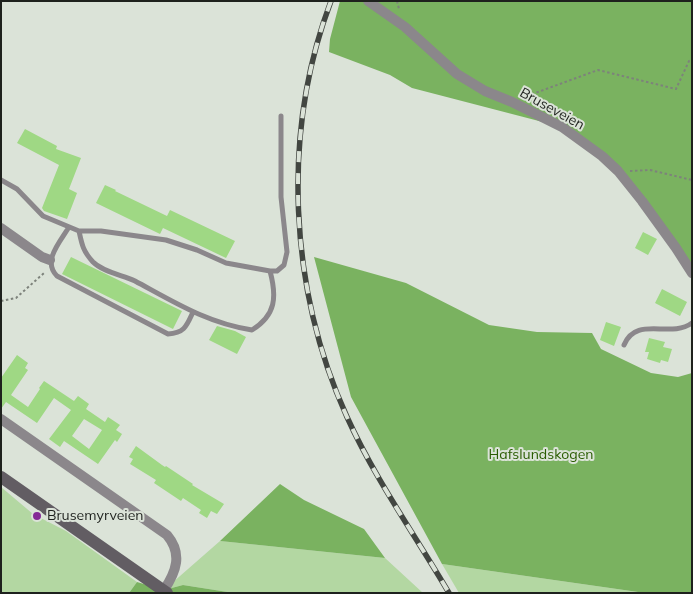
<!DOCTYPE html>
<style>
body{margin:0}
#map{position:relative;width:693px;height:594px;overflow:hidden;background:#dbe3d8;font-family:Mulish,sans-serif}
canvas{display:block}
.frame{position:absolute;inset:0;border:2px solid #1e211d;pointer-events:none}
</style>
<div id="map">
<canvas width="693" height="594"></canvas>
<div class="frame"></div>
</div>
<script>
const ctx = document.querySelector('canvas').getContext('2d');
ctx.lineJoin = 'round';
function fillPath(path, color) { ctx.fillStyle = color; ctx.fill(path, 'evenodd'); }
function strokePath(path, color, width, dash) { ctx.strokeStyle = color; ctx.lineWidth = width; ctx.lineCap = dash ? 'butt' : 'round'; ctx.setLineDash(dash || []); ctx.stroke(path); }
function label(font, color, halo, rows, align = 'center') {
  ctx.font = font + ' Mulish,sans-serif'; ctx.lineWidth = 4; ctx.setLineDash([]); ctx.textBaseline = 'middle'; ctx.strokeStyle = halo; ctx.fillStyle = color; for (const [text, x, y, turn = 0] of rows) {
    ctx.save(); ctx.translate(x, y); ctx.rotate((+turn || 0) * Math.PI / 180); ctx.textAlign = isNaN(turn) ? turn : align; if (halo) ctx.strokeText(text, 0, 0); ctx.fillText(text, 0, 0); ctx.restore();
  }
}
fillPath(new Path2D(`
 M 1,487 L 33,514 L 66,531 L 137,582 L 129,593 L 1,593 Z
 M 220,541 L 385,558 L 423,593 L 234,593 L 183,585 L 164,590 Z
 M 442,564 L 645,593 L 459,593 Z`), '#b3d7a2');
fillPath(new Path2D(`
 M 340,1 L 692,1 L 692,273 L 618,171 L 562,127 L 412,88 L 390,75 L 329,52 L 330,39 Z
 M 314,257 L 406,283 L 489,325 L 537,332 L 592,333 L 601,349 L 651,373 L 678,377 L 692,373 L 692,593 L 645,593 L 442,564 L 351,397 Z
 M 280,484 L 304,500 L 364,529 L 385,558 L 220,541 Z
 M 137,582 L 164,590 L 183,585 L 234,593 L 129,593 Z`), '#7ab260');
fillPath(new Path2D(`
 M 25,129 L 57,146 L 56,149 L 81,158 L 69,189 L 77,193 L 67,219 L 44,211 L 42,208 L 59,165 L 17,143 Z
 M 105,185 L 116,190 L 115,191 L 167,216 L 170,210 L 235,241 L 226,258 L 163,228 L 160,234 L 96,203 Z
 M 643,232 L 657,239 L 648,255 L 635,248 Z
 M 71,257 L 182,311 L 173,329 L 62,274 Z
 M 662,289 L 687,302 L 680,316 L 655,303 Z
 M 606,322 L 621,327 L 614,346 L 600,340 Z
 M 217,326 L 235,331 L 246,337 L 237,354 L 209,340 Z
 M 649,338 L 665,342 L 663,347 L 672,349 L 668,362 L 661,360 L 660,363 L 647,359 L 649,352 L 645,352 Z
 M 17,355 L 28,363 L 25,368 L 28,370 L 11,395 L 28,407 L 40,389 L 39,388 L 44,381 L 74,401 L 78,396 L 89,404 L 86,409 L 105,422 L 108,417 L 120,425 L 116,430 L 122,434 L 117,442 L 115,440 L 98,464 L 64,441 L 60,447 L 49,439 L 71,410 L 54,398 L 37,423 L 6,402 L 1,409 L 1,378 ZM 84,419 L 102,430 L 89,449 L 72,436 Z
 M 136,446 L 162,465 L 165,467 L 166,466 L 193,484 L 192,485 L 224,504 L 217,514 L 211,511 L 207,518 L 199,513 L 201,510 L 183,498 L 181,501 L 154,483 L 156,480 L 130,464 L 133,459 L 129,457 Z`), '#9fd884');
strokePath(new Path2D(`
 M 397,1 L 399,9
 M 527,96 L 598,70 L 676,89 L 689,61 L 692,60
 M 630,171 L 650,170 L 692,180
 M 1,301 L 16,298 L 44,273`), '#7d827b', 2, [2.5, 2.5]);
strokePath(new Path2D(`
 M 1,180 L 17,189 L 43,216 L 79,231 L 101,231 L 166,240 L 197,250 L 226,263 L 270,271 C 277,297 276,315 252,330 C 207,323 174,302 135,281 C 122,275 103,272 93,262 C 83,251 82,245 79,231
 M 69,227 C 60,242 42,261 57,276 L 168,334 C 185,333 187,325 193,312
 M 270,271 L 277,271 L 284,265 L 287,252 L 281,197 L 281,116
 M 624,345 C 636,315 670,339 692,323`), '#8b878b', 5);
strokePath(new Path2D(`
 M 368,1 L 405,27 L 457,74 L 485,91 L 512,102 L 562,127 L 602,156 L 618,171 L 642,201 L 676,248 L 692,273
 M 1,228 L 42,257 L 50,260
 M 1,419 L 167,535 C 183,554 176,572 164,590`), '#8b878b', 10);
strokePath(new Path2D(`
 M 1,477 L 167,593`), '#625d63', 12);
const rail = new Path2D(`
 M 331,1 C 281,133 289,289 347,417 C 375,479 415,535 449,593`);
strokePath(rail, '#424641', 5.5);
strokePath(rail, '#dbe3d8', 4, [11]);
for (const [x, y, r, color] of [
 [37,516,5,"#852a96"]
]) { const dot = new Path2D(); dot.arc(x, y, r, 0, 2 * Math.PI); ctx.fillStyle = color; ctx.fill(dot); strokePath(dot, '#dbe3d8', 2); }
label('14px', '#1e211d', '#dbe3d8', [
 ["Bruseveien",552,109,29]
]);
label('14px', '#295c01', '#dbe3d8', [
 ["Hafslundskogen",541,455]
]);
label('14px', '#1e211d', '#dbe3d8', [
 ["Brusemyrveien",47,516]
], 'left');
</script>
